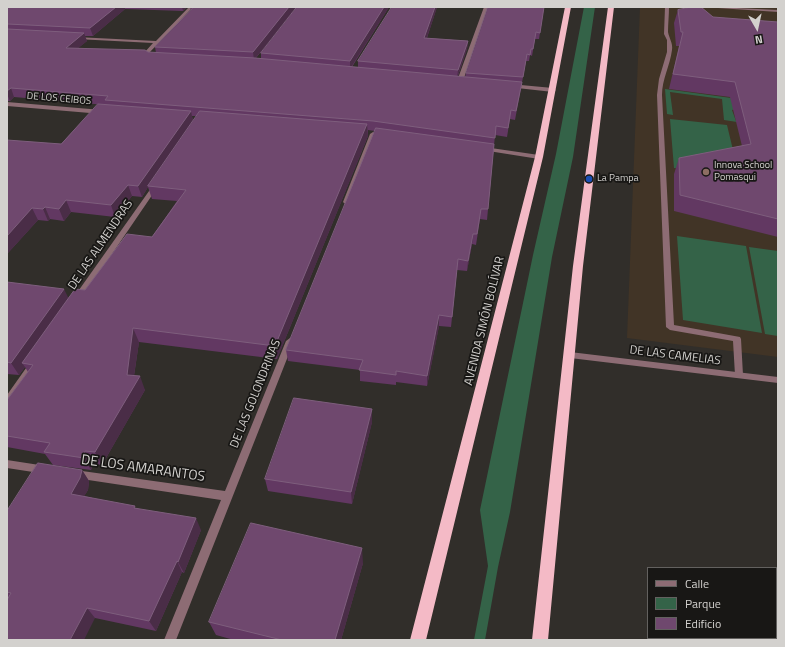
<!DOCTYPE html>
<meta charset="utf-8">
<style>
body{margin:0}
#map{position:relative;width:785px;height:647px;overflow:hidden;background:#312e2a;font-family:"Titillium Web",sans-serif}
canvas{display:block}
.frame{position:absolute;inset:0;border:8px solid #d3d1ce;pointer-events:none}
.legend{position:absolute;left:647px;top:567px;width:130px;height:72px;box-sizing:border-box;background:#181715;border:1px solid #63615f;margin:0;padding:5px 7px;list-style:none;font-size:12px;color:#d3d1ce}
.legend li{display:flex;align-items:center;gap:8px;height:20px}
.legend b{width:20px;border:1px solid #63615f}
.north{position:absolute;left:737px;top:8px;width:40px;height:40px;-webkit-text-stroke:3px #181715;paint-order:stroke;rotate:171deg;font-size:11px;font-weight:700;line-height:16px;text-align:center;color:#d3d1ce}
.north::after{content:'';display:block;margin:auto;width:14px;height:18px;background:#d3d1ce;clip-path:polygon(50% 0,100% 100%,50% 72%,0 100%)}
</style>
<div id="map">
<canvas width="785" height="647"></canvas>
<div class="frame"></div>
<ul class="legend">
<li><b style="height:5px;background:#8d6c74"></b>Calle</li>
<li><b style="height:11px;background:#346348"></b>Parque</li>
<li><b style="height:11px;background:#6f486e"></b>Edificio</li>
</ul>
<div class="north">N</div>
</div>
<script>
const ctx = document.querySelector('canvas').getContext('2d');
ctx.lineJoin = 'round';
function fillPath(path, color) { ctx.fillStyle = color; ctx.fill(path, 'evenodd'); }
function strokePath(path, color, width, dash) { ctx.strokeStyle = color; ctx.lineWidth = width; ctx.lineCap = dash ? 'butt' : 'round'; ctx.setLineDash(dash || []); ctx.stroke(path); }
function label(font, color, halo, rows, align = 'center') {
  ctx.font = font + ' "Titillium Web",sans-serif'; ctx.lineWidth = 3.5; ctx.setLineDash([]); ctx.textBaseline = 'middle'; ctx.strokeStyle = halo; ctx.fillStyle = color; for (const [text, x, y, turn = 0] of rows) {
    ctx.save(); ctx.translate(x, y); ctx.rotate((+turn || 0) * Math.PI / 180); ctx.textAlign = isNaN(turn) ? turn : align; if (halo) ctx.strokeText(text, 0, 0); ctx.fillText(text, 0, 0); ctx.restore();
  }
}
fillPath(new Path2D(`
 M 640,7 L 778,7 L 778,357 L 627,338 Z`), '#413426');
fillPath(new Path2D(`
 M 584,7 L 595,7 L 573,157 L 552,257 L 510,512 L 498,567 L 485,640 L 474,640 L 488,566 L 480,510 L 533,255 L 556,154 Z
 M 665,89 L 761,102 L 760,105 C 770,112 778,108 778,124 L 751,121 L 743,118 L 737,122 L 724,120 L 722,99 L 670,92 L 673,115 L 667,114 ZM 754,104 L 774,113 L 768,116 L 766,120 C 749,113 752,112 736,121 L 732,110 Z
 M 670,119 L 727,125 L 739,175 L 674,168 Z
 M 677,236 L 746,246 L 762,333 L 683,320 Z
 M 749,247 L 778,251 L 778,336 L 765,334 Z`), '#346348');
fillPath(new Path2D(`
 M 665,7 L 669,7 C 669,15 668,24 668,32 C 669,38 673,43 672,50 C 670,66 662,79 662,95 L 674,325 L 740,337 L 741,339 L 743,375 L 742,377 L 736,377 L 735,375 L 733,341 L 670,330 L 666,327 L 657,95 L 659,79 L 667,52 L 667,40 L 664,34 Z
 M 716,7 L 778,10 L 778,12 L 718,8 Z`), '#8d6c74');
fillPath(new Path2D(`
 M 189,7 L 193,7 L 149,53 L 154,57 L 154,59 L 150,59 L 144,53 L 153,43 L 76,39 L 74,38 L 76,37 L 156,41 Z
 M 484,7 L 488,7 L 463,81 L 458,82 L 457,81 Z
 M 510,84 L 553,88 L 556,90 L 553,92 L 508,87 L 508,85 Z
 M 7,102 L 102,110 L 105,112 L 102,114 L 7,106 Z
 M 373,132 L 376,134 L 349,202 L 346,204 L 344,203 L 343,202 L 370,134 Z
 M 484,147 L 539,155 L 542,157 L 539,159 L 482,150 L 482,148 Z
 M 156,183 L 159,185 L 80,301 L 74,301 L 73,299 L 74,297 L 154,184 Z
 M 290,338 L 294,341 L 176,640 L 164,640 L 221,500 L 75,478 L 72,477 L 70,474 L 72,471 L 75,470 L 225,491 L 286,341 Z
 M 570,352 L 778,377 L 778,383 L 570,358 L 567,357 L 566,355 L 567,353 Z
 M 34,360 L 37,361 L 38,363 L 37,365 L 10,404 L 7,406 L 7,395 L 31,361 Z
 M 7,460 L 46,466 L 49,467 L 51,470 L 49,473 L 46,474 L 7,468 Z`), '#8d6c74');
fillPath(new Path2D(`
 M 565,7 L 571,7 L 543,157 L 426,640 L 410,640 L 535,157 Z
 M 608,7 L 614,7 L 583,266 L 548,640 L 532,640 L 573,266 Z`), '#f4bac6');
fillPath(new Path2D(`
 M 7,7 L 187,7 L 183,11 L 125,9 L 93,36 L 85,36 L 87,41 L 78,48 L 156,53 L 155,47 L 191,11 L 190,7 L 296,7 L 256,58 L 261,59 L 261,53 L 297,7 L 389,7 L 352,67 L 358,67 L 358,61 L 437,7 L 427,38 L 468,41 L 467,49 L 458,76 L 465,77 L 466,73 L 544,7 L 539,39 L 535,39 L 532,56 L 530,55 L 529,61 L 526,61 L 515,120 L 510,119 L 507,137 L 495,135 L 487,220 L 480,219 L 476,245 L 472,244 L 467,271 L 457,270 L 451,327 L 439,326 L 427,386 L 396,382 L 396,385 L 360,381 L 360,370 L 288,361 L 286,350 L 375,131 L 368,130 L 368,136 L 277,359 L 139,342 L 134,376 L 145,390 L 102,465 L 93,464 L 91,470 L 53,465 L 45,454 L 7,447 L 7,400 L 28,372 L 25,367 L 19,375 L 7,374 L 7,282 L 68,298 L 85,290 L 152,237 L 177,201 L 152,199 L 148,187 L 142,197 L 132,196 L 115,217 L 71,212 L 64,221 L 50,219 L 48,221 L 38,220 L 7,254 L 61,144 L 106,105 L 14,97 L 10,101 L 7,101 ZM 192,116 L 197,116 L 193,121 Z
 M 678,10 L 713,17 L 778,22 L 778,237 L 674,211 L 674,174 L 679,158 L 742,146 L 730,97 L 669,89 L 679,46 L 676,46 L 674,23 Z
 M 372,422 L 352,504 L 268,491 L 265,479 Z
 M 82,470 L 89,481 L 88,490 L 84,496 L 136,508 L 201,530 L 184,573 L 182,572 L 156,631 L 95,618 L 7,640 L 7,511 Z
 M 363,563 L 341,640 L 234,640 L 216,635 L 209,622 Z`), '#623862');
fillPath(new Path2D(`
 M 116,7 L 125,7 L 125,9 L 93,36 L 90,28 Z
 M 182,7 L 187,7 L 183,11 Z
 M 289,7 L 296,7 L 254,60 L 253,52 Z
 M 384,7 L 389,7 L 350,69 L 350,61 Z
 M 435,7 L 437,7 L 424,46 L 424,38 Z
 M 84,33 L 87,41 L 69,56 L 66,48 Z
 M 468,41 L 467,49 L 457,78 L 458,70 Z
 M 11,88 L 14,97 L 10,101 L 7,94 L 7,91 Z
 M 191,111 L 193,122 L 148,186 L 148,187 L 142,197 L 138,186 Z
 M 367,124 L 368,136 L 277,359 L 275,346 Z
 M 128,185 L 132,196 L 115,217 L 111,205 Z
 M 66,200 L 71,212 L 64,221 L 59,209 Z
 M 45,207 L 50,219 L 48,221 L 43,209 Z
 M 32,208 L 38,220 L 7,254 L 7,236 Z
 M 473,234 L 472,244 L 467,271 L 468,261 Z
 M 64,289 L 70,301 L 22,363 L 25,367 L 19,375 L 11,363 Z
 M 439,315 L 439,326 L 427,386 L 427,376 Z
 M 133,328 L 139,342 L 132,388 L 127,375 Z
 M 140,376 L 145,390 L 102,465 L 95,452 Z
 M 372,409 L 372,422 L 352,504 L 351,492 Z
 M 85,451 L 93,464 L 91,470 L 84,458 Z
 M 82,470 L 89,481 L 88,490 L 79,505 L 71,494 Z
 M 196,518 L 201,530 L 184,573 L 178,562 Z
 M 362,548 L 363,563 L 341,640 L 335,640 Z
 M 177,561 L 182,572 L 156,631 L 149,621 Z
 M 87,608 L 95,618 L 84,640 L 70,640 Z`), '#4a2d47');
const building = new Path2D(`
 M 7,7 L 116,7 L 90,28 L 7,24 Z
 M 194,7 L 289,7 L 253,52 L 155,47 Z
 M 297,7 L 384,7 L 350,61 L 261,53 Z
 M 392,7 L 435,7 L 424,38 L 468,41 L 458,70 L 358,61 Z
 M 488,7 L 544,7 L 540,33 L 536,32 L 533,49 L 531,49 L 530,55 L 527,54 L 523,77 L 466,73 Z
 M 691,7 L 701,7 L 713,17 L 778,22 L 778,219 L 680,195 L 679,158 L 751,144 L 735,82 L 673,74 L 683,32 L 681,32 L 678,10 Z
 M 7,29 L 84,33 L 66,48 L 145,50 L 148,52 L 255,58 L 522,82 L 516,111 L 511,110 L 508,128 L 496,126 L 495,138 L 373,121 L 105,100 L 108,96 L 11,88 L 7,91 Z
 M 98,104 L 191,111 L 138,186 L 128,185 L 111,205 L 66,200 L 59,209 L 45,207 L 43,209 L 32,208 L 7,236 L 7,140 L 61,144 Z
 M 200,111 L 367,124 L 275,346 L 133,328 L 127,375 L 140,376 L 95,452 L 85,451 L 84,458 L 44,452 L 50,443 L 7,436 L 7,400 L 33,365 L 22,363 L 75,289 L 85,290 L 127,234 L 152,237 L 186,190 L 148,186 Z
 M 376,128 L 494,144 L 488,209 L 481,209 L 477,234 L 473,234 L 468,261 L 458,259 L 452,317 L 439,315 L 427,376 L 396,371 L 396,375 L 359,370 L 363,360 L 286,350 Z
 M 7,282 L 64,289 L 11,363 L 7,362 Z
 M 294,398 L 372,409 L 351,492 L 265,479 Z
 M 38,463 L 82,470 L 80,478 L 71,494 L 135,506 L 134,508 L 196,518 L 178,562 L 177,561 L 149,621 L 87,608 L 70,640 L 7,640 L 7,600 L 11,593 L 7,592 L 7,511 Z
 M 251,523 L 362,548 L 335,640 L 282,640 L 209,622 Z`);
fillPath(building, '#6f486e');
strokePath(building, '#7e5e7d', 1);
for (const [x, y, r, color] of [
 [706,172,4,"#8d6e63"],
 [589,179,4,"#1a4fb4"]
]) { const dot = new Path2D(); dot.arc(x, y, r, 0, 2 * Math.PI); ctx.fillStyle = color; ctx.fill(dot); strokePath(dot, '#181715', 1.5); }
label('10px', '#d3d1ce', '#181715', [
 ["DE LOS CEIBOS",59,99,5]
]);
label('10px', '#d3d1ce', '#181715', [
 ["Innova School",714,166],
 ["Pomasqui",714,178],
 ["La Pampa",597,179]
], 'left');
label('12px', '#d3d1ce', '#181715', [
 ["DE LAS ALMENDRAS",101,245,-56],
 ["AVENIDA SIMÓN BOLÍVAR",485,321,-76],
 ["DE LAS CAMELIAS",675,356,7],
 ["DE LAS GOLONDRINAS",256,394,-68]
]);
label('14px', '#d3d1ce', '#181715', [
 ["DE LOS AMARANTOS",143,469,8]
]);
</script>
